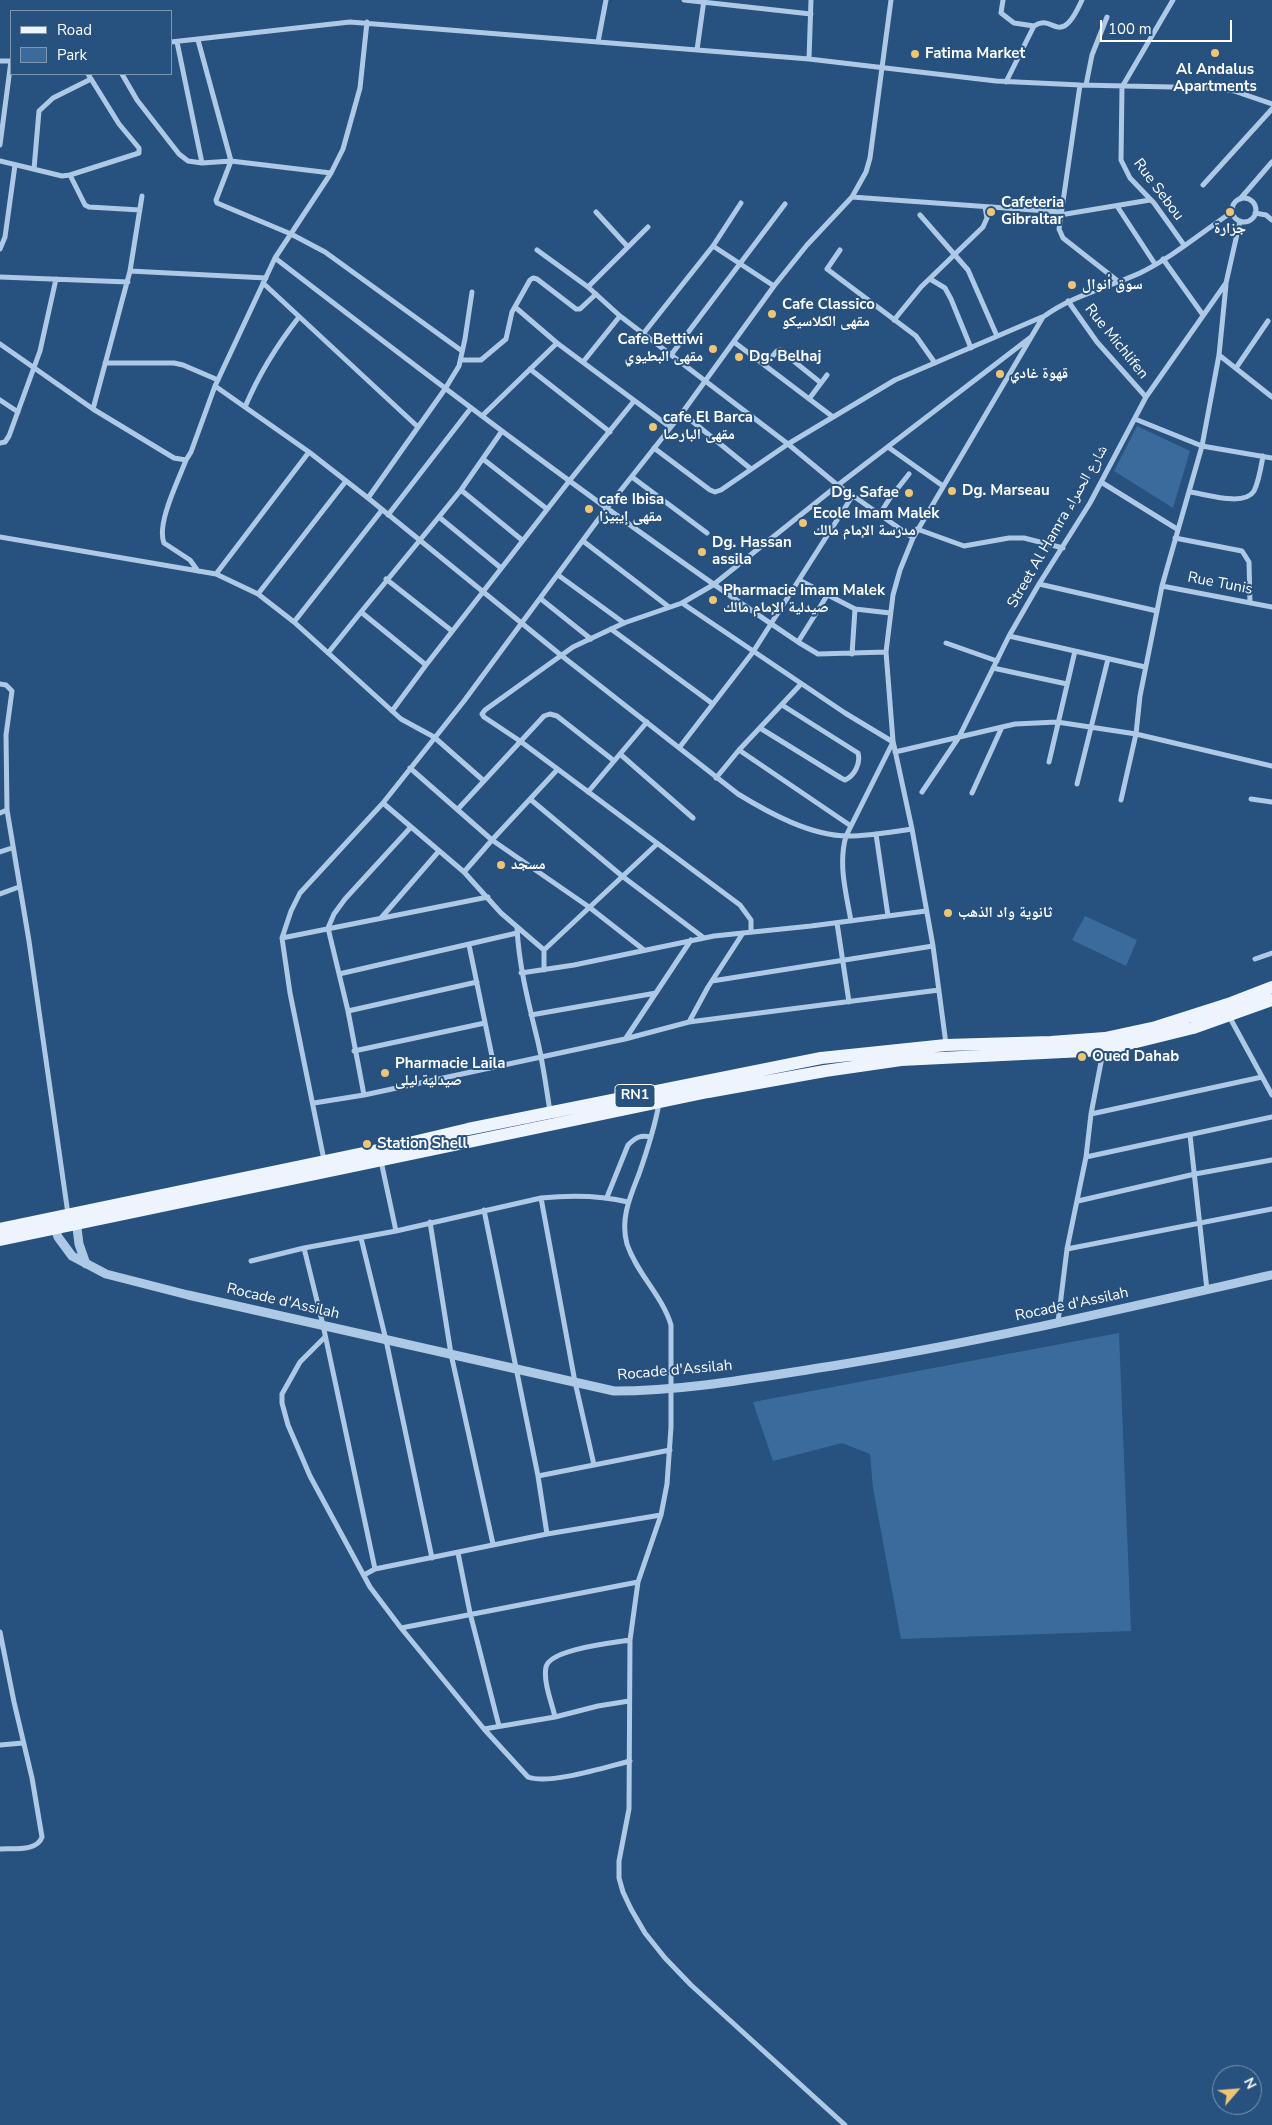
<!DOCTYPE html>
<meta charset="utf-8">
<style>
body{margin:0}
#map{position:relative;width:1272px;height:2125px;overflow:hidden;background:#27517e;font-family:"Nunito Sans",sans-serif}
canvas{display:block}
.legend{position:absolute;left:10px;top:10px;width:162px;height:65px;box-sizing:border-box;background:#27517e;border:1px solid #7d97b2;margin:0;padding:6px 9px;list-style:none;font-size:15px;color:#fff}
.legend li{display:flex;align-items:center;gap:10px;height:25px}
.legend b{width:25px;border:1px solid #7d97b2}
.north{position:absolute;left:1212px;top:2065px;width:50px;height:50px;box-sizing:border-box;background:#27517e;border:1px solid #7d97b2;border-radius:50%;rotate:63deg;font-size:14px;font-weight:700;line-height:20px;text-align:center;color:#fff}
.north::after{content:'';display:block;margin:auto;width:18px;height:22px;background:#edc574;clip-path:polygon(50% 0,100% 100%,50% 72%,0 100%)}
.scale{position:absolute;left:1100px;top:20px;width:132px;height:22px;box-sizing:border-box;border:2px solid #fff;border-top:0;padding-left:6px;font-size:15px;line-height:18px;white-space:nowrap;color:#fff;-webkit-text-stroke:4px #27517e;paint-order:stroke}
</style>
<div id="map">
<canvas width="1272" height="2125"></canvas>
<ul class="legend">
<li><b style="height:6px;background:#eef4fd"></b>Road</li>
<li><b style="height:14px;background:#3b6b9c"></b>Park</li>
</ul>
<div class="north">N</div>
<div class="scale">100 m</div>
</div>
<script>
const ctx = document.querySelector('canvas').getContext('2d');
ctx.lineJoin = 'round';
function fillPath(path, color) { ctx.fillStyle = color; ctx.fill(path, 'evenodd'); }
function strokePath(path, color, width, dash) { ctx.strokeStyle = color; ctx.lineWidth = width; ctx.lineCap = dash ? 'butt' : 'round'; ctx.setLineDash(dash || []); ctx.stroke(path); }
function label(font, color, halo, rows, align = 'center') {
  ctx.font = font + ' "Nunito Sans","Noto Naskh Arabic",sans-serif'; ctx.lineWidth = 4; ctx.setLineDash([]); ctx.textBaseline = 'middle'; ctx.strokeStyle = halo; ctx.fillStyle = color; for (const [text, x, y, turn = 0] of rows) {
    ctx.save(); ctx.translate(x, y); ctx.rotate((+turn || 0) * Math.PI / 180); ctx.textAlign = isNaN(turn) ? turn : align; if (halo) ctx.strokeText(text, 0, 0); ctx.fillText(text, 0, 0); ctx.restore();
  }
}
fillPath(new Path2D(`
 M 1137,426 L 1190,451 L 1173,508 L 1114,471 Z
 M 1085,916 L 1137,940 L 1126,966 L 1072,940 Z
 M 1119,1333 L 1131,1631 L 901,1639 L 873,1488 L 870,1454 L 842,1443 L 773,1461 L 753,1402 Z`), '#3b6b9c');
strokePath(new Path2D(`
 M 606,0 L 598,42 L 809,59 L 996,81 L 1080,85 L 1059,229 L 1063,238 L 1119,282
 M 684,0 L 811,14
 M 1003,0 L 1001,13 L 1014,23 L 1034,26
 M 1173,0 L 1122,87 L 1121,160 L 1130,178 L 1154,203 L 1184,245
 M 198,40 L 231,161 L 216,200 L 217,203 L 291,234 L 325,252 L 462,351
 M 171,42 L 350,22 L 598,42
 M 177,42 L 202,163
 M 697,50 L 704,0
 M 809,59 L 811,0
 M 0,61 L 11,61
 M 122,74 L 137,100 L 179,154 L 188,161 L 202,163 L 231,161 L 331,173
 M 1006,82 L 1034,26 C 1054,12 1059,51 1082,0
 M 1080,85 L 1217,88 L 1234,91 L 1272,104
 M 1086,85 L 1092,55 L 1107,17
 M 0,145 L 11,61
 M 0,161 L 62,176 L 70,175 L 139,153 L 139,148 L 119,124 L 88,74
 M 34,169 L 39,111 L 53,98 L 91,79
 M 70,175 L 85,205 L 89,207 L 140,210
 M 1203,185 L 1272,109
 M 852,197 L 1061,212
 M1232 210a12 12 0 1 1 24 0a12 12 0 1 1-24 0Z
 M 1240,199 L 1272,162
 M 1117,206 L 1155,264
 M 596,212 L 628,247
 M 1255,213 L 1266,215 L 1272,220
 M 920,215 L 968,270 L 997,336
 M 1060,215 L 1150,200
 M 713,246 L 774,286
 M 0,249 L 5,237 L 15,165
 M 537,250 L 588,287 L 620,316 L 788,444 L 835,483 L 913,538
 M 840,250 L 827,269 L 916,336 L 935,363
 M 275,258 C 446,390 618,521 798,642 L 818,654 L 886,652
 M 1163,259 L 1203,315
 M 130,271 L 266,278
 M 0,277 L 128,282
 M 930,279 L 945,288 L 951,299 L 971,348
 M 263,283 L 418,427
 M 588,287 L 648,227
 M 1068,301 L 1097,342 L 1146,397
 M 515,307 L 557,343 L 670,427
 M 894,320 L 921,287 L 983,227 L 987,218 L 985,207
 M 643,334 L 713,246 L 741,203
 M 734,342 L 833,417
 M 0,344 L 93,409 L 174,458 L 186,460 L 191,452 L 215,386 L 275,258 L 331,173 L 343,149 L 360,88 L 367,22
 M 671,355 L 785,204
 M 1219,355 L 1272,397
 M 461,360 L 481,360 L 506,339 L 512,312 L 530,280 L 533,278 L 537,279 L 576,309 L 580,309 L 596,294
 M 583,362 L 620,316
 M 105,363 L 174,363 L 183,365 L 218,380
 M 765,365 L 777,351 L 780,350 L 821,383
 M 1236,368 L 1268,321
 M 530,369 L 610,432
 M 215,386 L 309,452 L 368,498 L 562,656 L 738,794 C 769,813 811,836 848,836 C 869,836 891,832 912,829
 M 809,399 L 827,375
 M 0,400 L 18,412
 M 245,407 C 259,374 277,345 299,317
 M 93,409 L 130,271 L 142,196
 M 682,413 L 751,469
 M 482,416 L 557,343
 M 1135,419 L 1202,446 L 1272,458
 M 502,431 L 461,490 L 361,612 L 426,665 L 570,480 L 634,401
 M 0,443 L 5,442 L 9,436 L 40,351 L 56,279
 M 888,447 L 943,486
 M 654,448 L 710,490 L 715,492 L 721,490 L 788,444 L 895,380 L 1042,317
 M 483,459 L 547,509
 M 186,460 C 179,479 156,524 164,543 L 190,560 L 198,571
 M 632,477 L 707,533
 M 1101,482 L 1177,529
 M 461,490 L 522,540
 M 1190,492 C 1206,494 1244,507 1254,491 C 1259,481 1261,467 1263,456
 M 368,498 L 445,389 L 459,366 L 465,339 L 472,292
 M 388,515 L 471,408
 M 879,515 L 890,498 L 909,474
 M 439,517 L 501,568
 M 917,529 L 964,546 L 1009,538 L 1024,538 L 1063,548
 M 0,537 L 216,574 L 258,594 L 294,622 L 401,719 L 434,737 L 484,781
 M 1175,538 L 1242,551 L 1249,562 L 1250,603
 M 583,541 L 669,607
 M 216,574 L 309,452
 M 558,575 L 624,623
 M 386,579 L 452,631
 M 799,580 L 855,609 L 890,613
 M 1039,584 L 1157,611
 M 1162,586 L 1272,607
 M 258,594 L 346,481
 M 541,599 L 591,639
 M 682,603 L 845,713 L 893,742
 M 294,622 L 382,510
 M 611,629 L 713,704
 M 1009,636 L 1145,667
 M 798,642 L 828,594
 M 946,643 L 997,661
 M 328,653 L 361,612
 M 852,654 L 855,609
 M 993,668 L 1067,684
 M 0,684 L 6,685 L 12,691 L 6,735 L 7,810 L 29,941 L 68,1214
 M 392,711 L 426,665
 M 760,728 L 841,778 L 845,780 C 854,776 861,764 858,753 L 782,705
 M 679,748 L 753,652 L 853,495
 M 739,750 L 851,826
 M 895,752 L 1015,724 L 1057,722 L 1136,734 L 1272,766
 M 620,754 L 647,722
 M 1049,762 L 1075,651
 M 410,768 L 492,840 L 589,907 L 644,950
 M 716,778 L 739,750 L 801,684
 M 1077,784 L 1108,659
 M 588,792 L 620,754 L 693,818
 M 922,792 L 959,737 L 1009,636 L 1039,584 L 1090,503 L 1146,397 L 1226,283 L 1240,221
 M 972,793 L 1002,727
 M 530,799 L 622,876 L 704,938
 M 1251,799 L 1272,802
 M 1121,800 L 1136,734 L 1140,696 L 1162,586 L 1202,446 L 1219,355 L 1226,285
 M 383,803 L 464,872 L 501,913 L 544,950
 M 458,809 L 544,716 L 550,714 L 557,716 L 613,760
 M 0,813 L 7,810
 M 876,834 L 888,916
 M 0,852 L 12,848
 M 464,872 L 492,840 L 557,770
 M 0,894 L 19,887
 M 381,918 L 439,851
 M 851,921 C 846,893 838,864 846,836 L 893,742
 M 837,923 L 849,1002
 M 517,928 C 519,966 528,1001 537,1038 C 543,1062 546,1087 550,1111
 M 751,932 L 751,920 L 740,905 L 520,741 L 484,717 L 482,714 L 485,710 L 573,647 L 624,623 L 682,603 L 713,585 L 838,485 L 1031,337
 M 282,938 L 488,897
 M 469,945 L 494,1066
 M 1255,959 L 1272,953
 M 544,970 L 544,950 L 657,844
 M 521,973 L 574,965 L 714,936 L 811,926 L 926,911
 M 339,974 L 517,933
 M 712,981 L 933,946
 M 348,1011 L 477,982
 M 531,1015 L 656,993
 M 1229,1016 L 1272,1095
 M 689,1022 L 708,987 L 743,933
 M 626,1038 L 691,940
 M 946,1044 L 933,946 L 912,829 L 893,741 L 886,652 L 893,595 L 900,570 L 913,538 L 1043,317 C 1073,295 1107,288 1140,273 C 1173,257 1202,232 1232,212
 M 354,1051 L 485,1023
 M 364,1095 L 348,1011 L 328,928 L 334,914 L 345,899 L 411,827
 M 314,1103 L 364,1095 L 625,1039 L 689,1022 L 939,990
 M 659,1103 C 655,1127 647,1151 639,1174 C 630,1197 620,1219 627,1244 C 637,1274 662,1295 671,1325 L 671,1427 L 667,1484 L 661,1515 L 638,1582 L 630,1640 L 629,1809 L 619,1861 L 619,1878 L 623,1892 L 631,1909 L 645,1933 L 665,1958 L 691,1985 L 845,2125
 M 1091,1114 L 1262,1077
 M 1190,1135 L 1207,1290
 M 1086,1157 L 1272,1117
 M 324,1160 L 290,993 L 282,938 L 291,911 L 300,893 L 383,803 L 464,701 L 606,509 L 682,413 L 774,286 L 807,245 L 852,197 L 866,172 L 870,158 L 891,0
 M 381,1161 L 396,1231
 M 607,1197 L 628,1145 C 636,1137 640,1135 651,1137
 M 541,1198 C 571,1195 599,1195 628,1202
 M 1078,1201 L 1195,1174 L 1272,1160
 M 484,1210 L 538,1476 L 547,1534
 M 430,1222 L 451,1354 L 493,1544
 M 361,1238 L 386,1340 L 432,1558
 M 304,1248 L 323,1325 L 375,1569
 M 1067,1249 L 1272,1209
 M 251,1261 L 304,1248 L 396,1231 L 541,1198 L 575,1382 L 594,1465
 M 1058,1322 L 1067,1249 L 1086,1157 L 1091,1114 L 1103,1052
 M 325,1337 L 300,1362 L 282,1394 L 282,1403 L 288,1425 L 310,1476 L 370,1587 L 401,1628 L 484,1729 L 528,1777 C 549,1785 606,1767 630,1761
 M 538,1476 L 670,1450
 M 458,1553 L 470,1613 L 499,1726
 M 364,1575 L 375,1569 L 547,1534 L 661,1515
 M 401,1628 L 638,1582
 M 0,1632 L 14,1702 L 32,1778 L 42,1837 C 37,1852 13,1848 0,1849
 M 555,1717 C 552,1703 543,1682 546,1667 C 550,1649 613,1643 630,1640
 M 484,1729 L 555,1717 L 598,1706 L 629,1701
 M 0,1745 L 23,1743`), '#aec9e5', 5);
strokePath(new Path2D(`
 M 76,1220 L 79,1244 L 86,1264
 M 53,1223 L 58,1237 L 72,1256 L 106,1274 L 188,1295 L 614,1391 C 687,1391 760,1377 832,1366 C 980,1342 1126,1308 1272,1275`), '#aec9e5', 9);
strokePath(new Path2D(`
 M 0,1229 L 392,1147 L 468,1129 L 821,1058 L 946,1045 L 1051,1042 L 1105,1038 L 1156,1027 L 1228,1004 L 1272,987
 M 0,1240 L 708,1092 L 825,1071 L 901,1060 L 1104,1050 L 1193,1028 L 1272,1000`), '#eef4fd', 12);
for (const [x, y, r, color] of [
 [1215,53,5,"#edc574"],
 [915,54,5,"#edc574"],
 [991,212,5,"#edc574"],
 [1230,212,5,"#edc574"],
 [1072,285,5,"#edc574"],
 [772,314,5,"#edc574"],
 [713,349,5,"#edc574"],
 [739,357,5,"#edc574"],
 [1000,374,5,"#edc574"],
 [653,427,5,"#edc574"],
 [952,491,5,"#edc574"],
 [909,493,5,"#edc574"],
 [589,509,5,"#edc574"],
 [803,523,5,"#edc574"],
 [702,552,5,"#edc574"],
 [713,600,5,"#edc574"],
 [501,865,5,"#edc574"],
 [948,913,5,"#edc574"],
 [1082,1057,5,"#edc574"],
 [385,1073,5,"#edc574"],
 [367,1144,5,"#edc574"]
]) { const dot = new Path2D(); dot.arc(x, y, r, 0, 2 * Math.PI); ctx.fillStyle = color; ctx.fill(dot); strokePath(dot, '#27517e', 2); }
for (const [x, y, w] of [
 [635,1096,40]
]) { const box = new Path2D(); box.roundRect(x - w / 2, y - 11.5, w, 23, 4); ctx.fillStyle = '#27517e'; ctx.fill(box); strokePath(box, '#fff', 1); }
label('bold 14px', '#fff', null, [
 ["RN1",635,1096]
]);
label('bold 15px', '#fff', '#27517e', [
 ["Fatima Market",925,54],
 ["Al Andalus",1215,70,"center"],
 ["Apartments",1215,87,"center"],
 ["Cafeteria",1001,203],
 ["Gibraltar",1001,220],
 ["جزارة",1230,229,"center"],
 ["سوق أنوال",1082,285],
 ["Cafe Classico",782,305],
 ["مقهى الكلاسيكو",782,322],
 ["Cafe Bettiwi",703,340,"right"],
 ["مقهى البطيوي",703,357,"right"],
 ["Dg. Belhaj",749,357],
 ["قهوة غادي",1010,374],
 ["cafe El Barca",663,418],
 ["مقهى البارصا",663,435],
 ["Dg. Marseau",962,491],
 ["Dg. Safae",899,493,"right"],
 ["cafe Ibisa",599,500],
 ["مقهى إيبيزا",599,517],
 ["Ecole Imam Malek",813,514],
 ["مدرسة الإمام مالك",813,531],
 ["Dg. Hassan",712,543],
 ["assila",712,560],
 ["Pharmacie Imam Malek",723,591],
 ["صيدلية الإمام مالك",723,608],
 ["مسجد",511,865],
 ["ثانوية واد الذهب",958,913],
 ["Oued Dahab",1092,1057],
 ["Pharmacie Laila",395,1064],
 ["صيدلية ليلى",395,1081],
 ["Station Shell",377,1144]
], 'left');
label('15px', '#fff', '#27517e', [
 ["Rue Sebou",1158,190,53],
 ["Rue Michlifen",1116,342,51],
 ["Street Al Hamra شارع الحمراء",1058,527,-60],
 ["Rue Tunis",1220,584,11],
 ["Rocade d'Assilah",283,1302,13],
 ["Rocade d'Assilah",1072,1305,-12],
 ["Rocade d'Assilah",675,1371,-5]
]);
</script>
